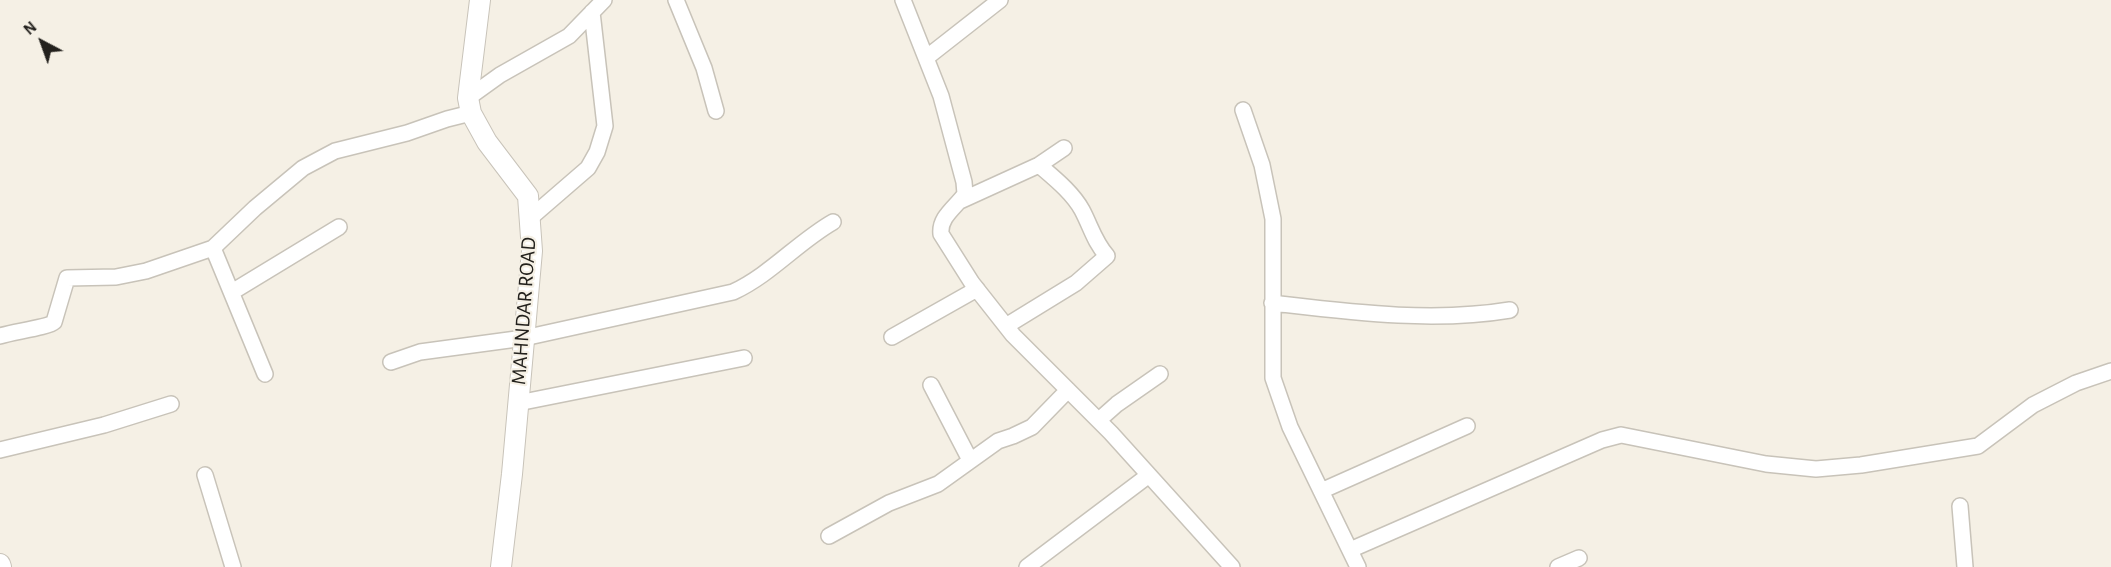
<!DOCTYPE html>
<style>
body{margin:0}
#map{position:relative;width:2111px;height:567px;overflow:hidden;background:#f5f0e5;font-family:"Alegreya Sans",sans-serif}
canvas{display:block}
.north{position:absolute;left:12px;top:12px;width:60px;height:60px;-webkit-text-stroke:4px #f5f0e5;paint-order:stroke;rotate:319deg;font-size:16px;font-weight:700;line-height:24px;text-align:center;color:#23211d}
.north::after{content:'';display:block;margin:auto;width:21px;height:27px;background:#23211d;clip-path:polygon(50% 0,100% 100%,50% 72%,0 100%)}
</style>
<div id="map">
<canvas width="2111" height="567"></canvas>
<div class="north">N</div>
</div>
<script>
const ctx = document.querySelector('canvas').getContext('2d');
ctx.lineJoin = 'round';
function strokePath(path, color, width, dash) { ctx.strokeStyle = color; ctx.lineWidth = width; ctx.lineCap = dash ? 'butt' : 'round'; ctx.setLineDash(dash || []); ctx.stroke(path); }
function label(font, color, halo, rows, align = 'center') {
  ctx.font = font + ' "Alegreya Sans",sans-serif'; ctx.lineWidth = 4.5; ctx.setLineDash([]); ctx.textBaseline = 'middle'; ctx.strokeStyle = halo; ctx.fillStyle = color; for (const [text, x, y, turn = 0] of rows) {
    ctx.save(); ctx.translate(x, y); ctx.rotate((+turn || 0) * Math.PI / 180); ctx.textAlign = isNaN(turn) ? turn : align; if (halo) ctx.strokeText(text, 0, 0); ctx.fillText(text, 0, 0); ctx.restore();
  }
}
const minor = new Path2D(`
 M 676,0 L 704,68 L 716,111
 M 903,0 L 941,96 L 964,182 L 965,194 C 956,207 939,217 941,234 L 972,283 L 1013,335 L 1111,433 L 1232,567
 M 926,58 L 1000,0
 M 468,98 L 500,75 L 569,36 L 604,0
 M 1243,110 L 1262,165 L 1273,219 L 1273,378 L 1290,427 L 1358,567
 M 960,201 L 1039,165 L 1064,148
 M 529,219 L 588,168 L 597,152 L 605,126 L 592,12
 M 213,248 L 265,374
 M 232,292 L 339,227
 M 1272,303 C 1350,312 1432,323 1510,310
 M 1006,326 L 1076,283 L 1107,256 C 1094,241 1091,227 1082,210 C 1072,192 1054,178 1039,165
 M 0,336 C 12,332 49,327 54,322 L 67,278 L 116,277 L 146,271 L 213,248 L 255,208 L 303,168 L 335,151 L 407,133 L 447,119 L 471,113
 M 892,337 L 977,289
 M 391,362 L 420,352 L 524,338 L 733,292 C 770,275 798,242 833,222
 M 931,385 L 970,460
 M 518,403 L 744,358
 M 1099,420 L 1117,404 L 1160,374
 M 0,450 L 104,425 L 171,404
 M 205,475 L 233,567
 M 1321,491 L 1467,426
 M 1960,506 L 1965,567
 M 829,536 L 889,503 L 938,484 L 998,441 L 1013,436 L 1032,427 L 1068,390
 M 1350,550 L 1602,440 L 1621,435 L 1766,464 L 1816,469 L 1861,465 L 1978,446 L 2033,405 L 2076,383 L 2111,371
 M 1027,567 L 1149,475
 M 1558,567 L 1579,558`);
const tertiary = new Path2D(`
 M 480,0 L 468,98 L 471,113 L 487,142 L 528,196 L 532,251 L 512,474 L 501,567
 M 0,564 L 1,567`);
strokePath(minor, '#c8c3b9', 18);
strokePath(tertiary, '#c8c3b9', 22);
strokePath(minor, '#fff', 15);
strokePath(tertiary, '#fff', 20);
label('21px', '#23211d', '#f5f0e5', [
 ["MAHNDAR ROAD",524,311,-86]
]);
</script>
